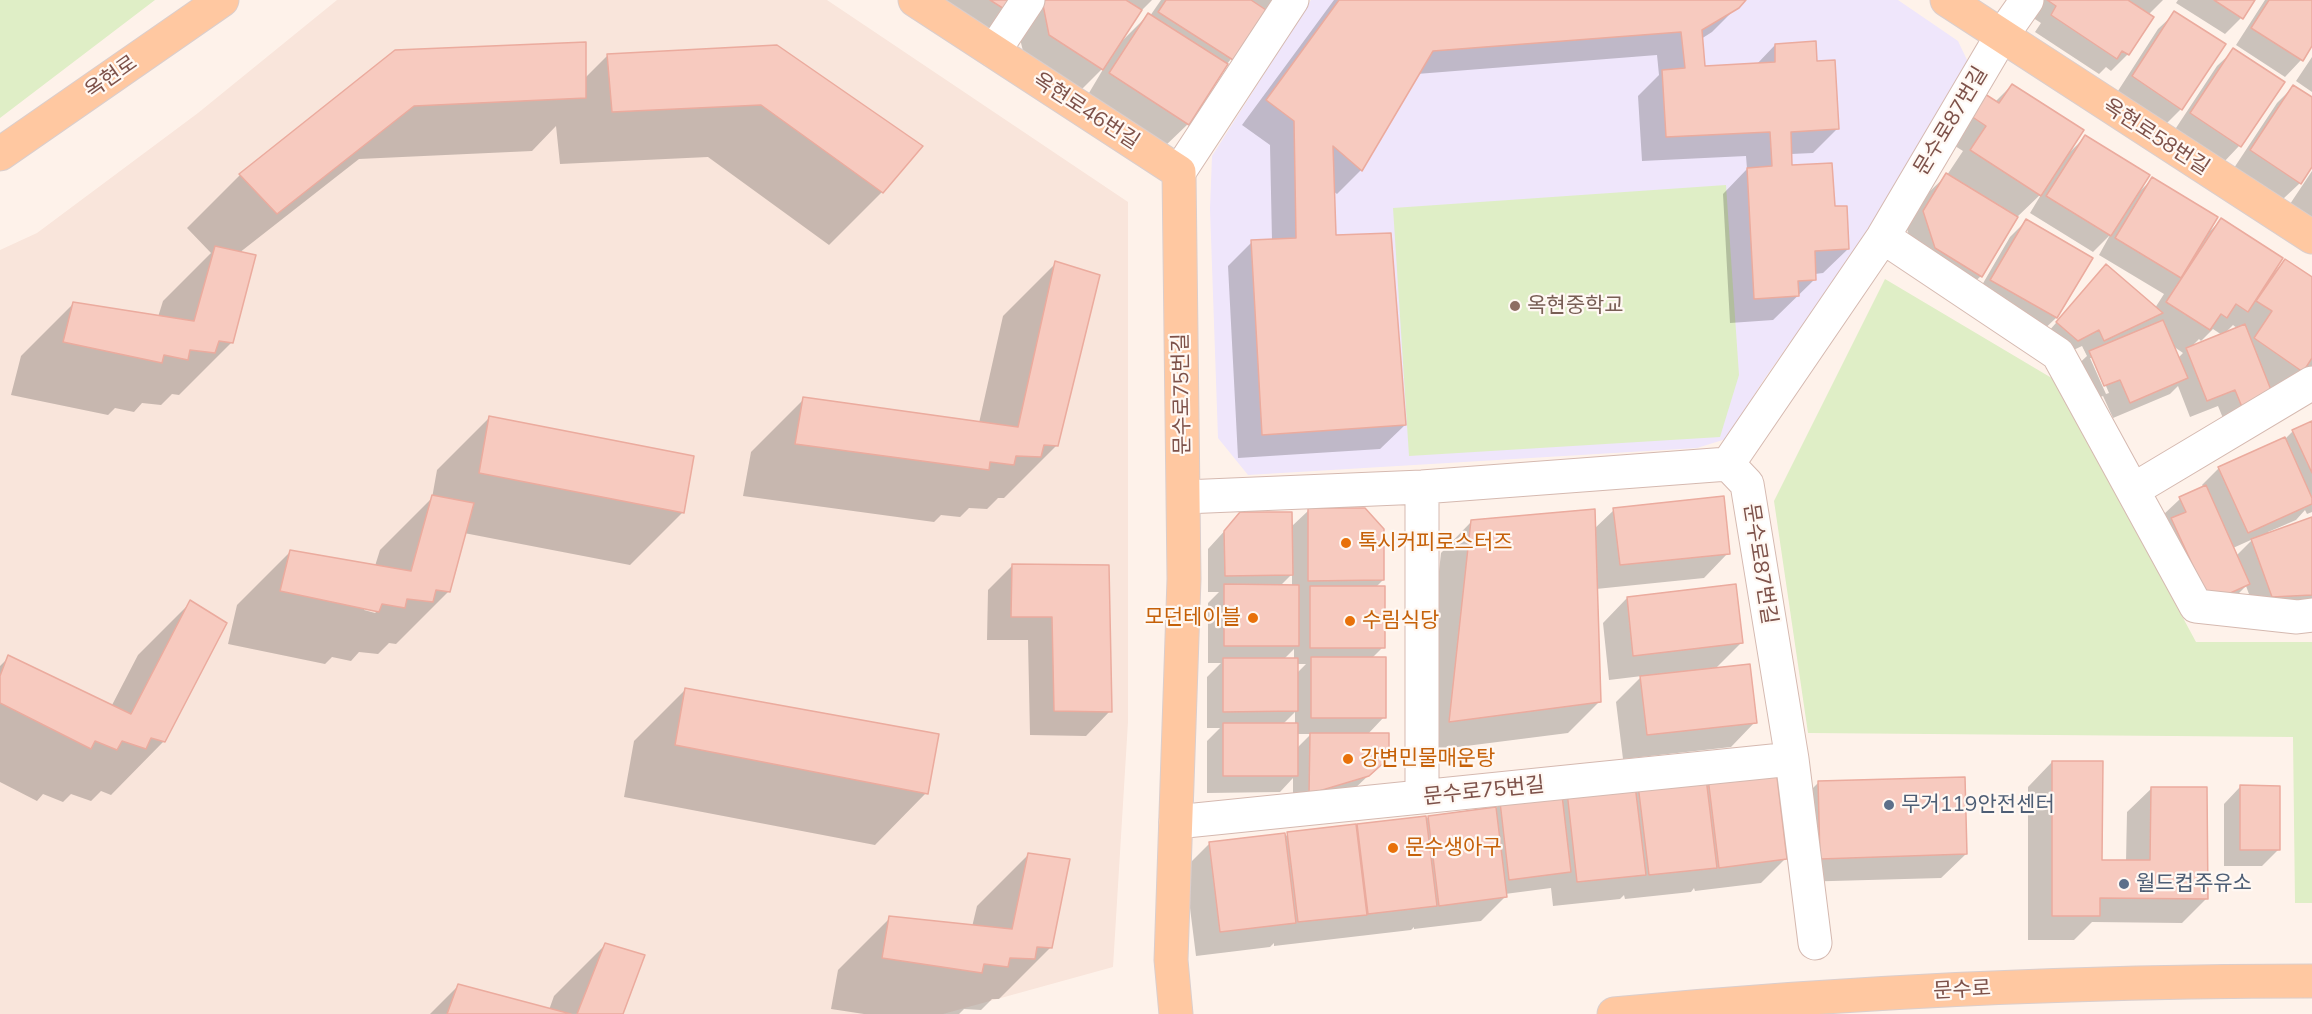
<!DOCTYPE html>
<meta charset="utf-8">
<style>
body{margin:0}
canvas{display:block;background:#fef2ea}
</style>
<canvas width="2312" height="1014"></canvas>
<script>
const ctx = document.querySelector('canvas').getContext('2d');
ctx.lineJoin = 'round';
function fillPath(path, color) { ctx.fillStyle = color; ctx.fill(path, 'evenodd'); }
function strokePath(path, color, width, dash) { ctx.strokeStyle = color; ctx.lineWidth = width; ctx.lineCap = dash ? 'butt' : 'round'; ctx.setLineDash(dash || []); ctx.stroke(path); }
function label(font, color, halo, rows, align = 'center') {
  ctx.font = font + ' Mulish,"Noto Sans KR",sans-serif'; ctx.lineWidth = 4.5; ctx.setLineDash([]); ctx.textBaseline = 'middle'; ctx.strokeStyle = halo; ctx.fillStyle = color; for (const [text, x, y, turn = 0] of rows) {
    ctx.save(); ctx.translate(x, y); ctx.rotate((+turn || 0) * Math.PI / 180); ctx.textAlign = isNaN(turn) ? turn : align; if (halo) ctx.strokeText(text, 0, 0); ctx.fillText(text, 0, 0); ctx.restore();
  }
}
fillPath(new Path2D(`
 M 337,0 L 827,0 L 1128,202 L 1128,722 L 1113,967 L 943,1014 L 0,1014 L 0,250 L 37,233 L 198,113 Z`), '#f9e5db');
fillPath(new Path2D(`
 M 1311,0 L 1898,0 L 1958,41 L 1968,62 L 1867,234 L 1765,378 L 1726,439 L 1697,448 L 1248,475 L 1218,438 L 1210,209 L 1212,156 Z`), '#efe6fb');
fillPath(new Path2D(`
 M 0,0 L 155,0 L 0,118 Z
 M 1726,185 L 1739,375 L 1720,437 L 1409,456 L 1393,208 Z
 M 1885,279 L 2055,380 L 2196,642 L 2312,642 L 2312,903 L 2295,903 L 2293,737 L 1808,733 L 1774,501 Z`), '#dfeec6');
fillPath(new Path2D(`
 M 929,0 L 1015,0 L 983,35 Z
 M 1034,0 L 1152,0 L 1139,13 L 1121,42 L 1148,15 L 1150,16 L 1161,0 L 1274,0 L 1225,67 L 1188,124 L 1163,148 L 1086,98 L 1105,66 L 1078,93 L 1025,59 L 1017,27 Z
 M 1334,0 L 1744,0 L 1712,32 L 1701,39 L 1704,68 L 1756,65 L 1775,45 L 1816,62 L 1837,129 L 1813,153 L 1791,154 L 1791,166 L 1833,208 L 1848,249 L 1823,273 L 1815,274 L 1815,279 L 1773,320 L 1730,323 L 1723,194 L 1747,169 L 1746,156 L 1642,161 L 1638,96 L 1659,75 L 1657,55 L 1417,74 L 1361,170 L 1337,194 L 1333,191 L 1335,237 L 1405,425 L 1380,449 L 1238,458 L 1228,266 L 1252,242 L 1272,241 L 1270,145 L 1242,125 Z
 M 2037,0 L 2163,0 L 2148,15 L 2128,54 L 2111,71 L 2106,67 L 2099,74 L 2035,32 L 2041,23 L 2027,14 Z
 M 2178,0 L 2253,0 L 2241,18 L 2225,34 L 2176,3 Z
 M 2265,0 L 2312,0 L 2312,44 L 2301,60 L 2285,77 L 2236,45 Z
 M 2175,13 L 2181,109 L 2164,126 L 2116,94 L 2158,29 Z
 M 776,47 L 882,192 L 829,245 L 708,157 L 560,164 L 556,126 L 532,151 L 359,159 L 239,253 L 232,342 L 179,395 L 172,394 L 161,405 L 142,403 L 134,412 L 115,408 L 108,415 L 11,395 L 21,356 L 74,303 L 158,317 L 163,301 L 211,253 L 187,228 L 240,175 L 396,51 L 585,78 L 608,55 Z
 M 2234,50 L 2282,82 L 2239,146 L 2223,163 L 2174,131 L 2217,66 Z
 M 2312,57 L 2312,92 L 2296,81 Z
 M 2012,85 L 2069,153 L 2085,137 L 2137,194 L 2152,179 L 2207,234 L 2221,220 L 2275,271 L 2285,261 L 2312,279 L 2312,380 L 2225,423 L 2218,406 L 2190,417 L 2178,386 L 2170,394 L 2113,418 L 2103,396 L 2087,402 L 2073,369 L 2087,356 L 2082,346 L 2061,356 L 2041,340 L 2106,266 L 2155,308 L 2164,294 L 2099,255 L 2110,235 L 2093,252 L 2030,213 L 2042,193 L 2015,219 L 1981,276 L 1964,292 L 1918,265 L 1907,229 L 1929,192 L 1947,175 L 1963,151 L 1947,141 L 1961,121 L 1995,102 ZM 2233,325 L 2238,329 L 2223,335 ZM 2213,329 L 2222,335 L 2190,348 L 2199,339 L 2201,341 ZM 2173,346 L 2183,353 L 2178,358 ZM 2090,358 L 2094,358 L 2109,393 L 2106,394 Z
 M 2293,87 L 2312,99 L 2312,164 L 2300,183 L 2283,199 L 2234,168 L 2277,103 Z
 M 2312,171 L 2312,218 L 2290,204 Z
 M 2026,221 L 2090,258 L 2056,318 L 2039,334 L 1975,297 L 2010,237 Z
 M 1056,263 L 1057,445 L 1004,498 L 998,498 L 987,509 L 969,508 L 960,517 L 941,515 L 934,522 L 743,496 L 751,452 L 804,399 L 979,423 L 1003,316 Z
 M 490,417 L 683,512 L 630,565 L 464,533 L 449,591 L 396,644 L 389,643 L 378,654 L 359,652 L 351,661 L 332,657 L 325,664 L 228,644 L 237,605 L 290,552 L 375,566 L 380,550 L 432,498 L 437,470 ZM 365,607 L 378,610 L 375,613 L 364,610 Z
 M 2312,422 L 2312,512 L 2307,514 L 2305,510 L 2296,520 L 2268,532 L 2269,534 L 2312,519 L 2312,610 L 2256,613 L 2246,586 L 2232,600 L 2208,611 L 2163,515 L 2180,499 L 2204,488 L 2202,485 L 2219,468 L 2284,440 L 2293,431 ZM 2253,539 L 2236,556 L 2233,548 Z
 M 1309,510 L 1383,580 L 1375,588 L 1383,647 L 1372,658 L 1384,717 L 1367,735 L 1370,774 L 1351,792 L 1293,810 L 1293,778 L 1280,792 L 1207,793 L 1207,741 L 1220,728 L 1207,728 L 1207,677 L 1221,663 L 1208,663 L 1208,603 L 1219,592 L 1208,592 L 1208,549 L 1240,514 L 1291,527 ZM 1292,574 L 1292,586 L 1280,586 ZM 1294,649 L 1294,660 L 1283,660 ZM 1297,664 L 1306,664 L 1297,673 ZM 1295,712 L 1295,724 L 1283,724 ZM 1297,734 L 1311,734 L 1297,748 Z
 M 1614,510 L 1728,553 L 1704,578 L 1596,589 L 1599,702 L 1568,733 L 1419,752 L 1441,553 L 1472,521 L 1594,529 Z
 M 1012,566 L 1108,567 L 1110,711 L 1086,736 L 1030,735 L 1028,640 L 987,640 L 988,590 Z
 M 1627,598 L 1742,642 L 1714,670 L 1755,722 L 1731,747 L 1623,759 L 1616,702 L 1642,676 L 1609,680 L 1603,623 Z
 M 191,602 L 164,741 L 111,795 L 101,791 L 91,801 L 71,794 L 63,802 L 43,794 L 37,801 L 0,782 L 0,666 L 9,657 L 111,707 L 138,655 Z
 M 686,689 L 926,793 L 875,845 L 624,797 L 634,741 Z
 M 2052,762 L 2101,861 L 2126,862 L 2127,812 L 2152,788 L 2206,899 L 2182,923 L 2092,922 L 2074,940 L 2028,940 L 2028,787 Z
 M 1709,779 L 1785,859 L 1761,883 L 1695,891 L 1694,888 L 1691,892 L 1625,899 L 1624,895 L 1620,899 L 1553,906 L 1551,888 L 1505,894 L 1505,897 L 1481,921 L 1414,929 L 1414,927 L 1411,930 L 1274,946 L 1274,943 L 1270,947 L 1196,956 L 1185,868 L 1210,843 L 1284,838 L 1288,834 L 1425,821 L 1428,817 L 1495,809 L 1501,803 Z
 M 1818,783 L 1966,854 L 1941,878 L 1796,882 L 1794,807 Z
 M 2240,787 L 2279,849 L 2262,866 L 2224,866 L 2224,804 Z
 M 1029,854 L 1051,947 L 999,999 L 992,999 L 981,1010 L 964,1009 L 959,1014 L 864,1014 L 831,1009 L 838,970 L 890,918 L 972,927 L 977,906 Z
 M 606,944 L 622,1014 L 430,1014 L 458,986 L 549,1010 L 554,996 Z`), '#0003');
const building = new Path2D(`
 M 990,0 L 1017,0 L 1009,12 Z
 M 1042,0 L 1126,0 L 1142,10 L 1103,70 L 1049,35 Z
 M 1166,0 L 1251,0 L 1266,10 L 1233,60 L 1158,12 Z
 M 1339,0 L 1746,0 L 1739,8 L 1702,30 L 1705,66 L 1775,62 L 1775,44 L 1816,41 L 1817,61 L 1835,60 L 1839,129 L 1791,132 L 1792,165 L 1832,163 L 1835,206 L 1847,206 L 1849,249 L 1815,251 L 1816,280 L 1798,281 L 1799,296 L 1754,299 L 1747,168 L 1772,166 L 1770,132 L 1666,137 L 1662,70 L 1685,68 L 1681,32 L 1433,51 L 1362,171 L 1333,146 L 1336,235 L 1391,233 L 1406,425 L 1262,435 L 1251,240 L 1296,238 L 1294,121 L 1266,100 Z
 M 2047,0 L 2128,0 L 2154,17 L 2129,55 L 2122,51 L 2117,59 L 2051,15 L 2056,6 Z
 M 2214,0 L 2255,0 L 2243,19 Z
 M 2269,0 L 2312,0 L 2312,46 L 2303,61 L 2251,28 Z
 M 2174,11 L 2226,44 L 2182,110 L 2132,76 Z
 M 1148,13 L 1228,64 L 1189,125 L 1109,73 Z
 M 586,42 L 586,98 L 414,106 L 277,214 L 239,174 L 395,50 Z
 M 777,45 L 923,146 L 883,193 L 761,105 L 612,112 L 607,54 Z
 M 2233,48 L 2285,82 L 2241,147 L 2190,113 Z
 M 2012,84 L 2084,130 L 2041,196 L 1970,150 L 1986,126 L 1971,116 L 1985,94 L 1999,103 Z
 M 2293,85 L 2312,97 L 2312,167 L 2301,184 L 2250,150 Z
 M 2085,135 L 2150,175 L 2111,236 L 2046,196 Z
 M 1946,173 L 2018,217 L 1982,277 L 1935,248 L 1923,211 Z
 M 2152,177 L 2218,217 L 2181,278 L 2115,238 Z
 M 2221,218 L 2283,258 L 2248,312 L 2236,304 L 2227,318 L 2221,314 L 2210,330 L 2166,302 Z
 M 2026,219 L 2093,258 L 2057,318 L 1990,280 Z
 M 215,246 L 256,255 L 233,343 L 219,341 L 215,353 L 190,350 L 188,360 L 164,355 L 162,363 L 63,342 L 73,302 L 194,321 Z
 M 2285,259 L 2312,277 L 2312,358 L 2303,372 L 2254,338 L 2272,311 L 2256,301 Z
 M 1055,261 L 1100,275 L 1058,446 L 1044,445 L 1041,457 L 1016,456 L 1014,465 L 990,462 L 989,470 L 795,444 L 803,397 L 1018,427 Z
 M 2106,264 L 2163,313 L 2104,341 L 2099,330 L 2078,341 L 2056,322 Z
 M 2163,320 L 2188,378 L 2130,403 L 2120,380 L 2104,386 L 2089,351 Z
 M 2245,324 L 2273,395 L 2242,407 L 2235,390 L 2207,401 L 2186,348 Z
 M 489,416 L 694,456 L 684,513 L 479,473 Z
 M 2312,421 L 2312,473 L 2292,430 Z
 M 2285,437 L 2312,498 L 2312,504 L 2248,533 L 2218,467 Z
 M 2206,485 L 2250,584 L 2226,595 L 2205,592 L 2171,518 L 2186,512 L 2179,497 Z
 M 432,495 L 474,503 L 450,592 L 436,590 L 433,602 L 407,599 L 405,608 L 382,604 L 379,612 L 280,591 L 290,550 L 411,571 Z
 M 1724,496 L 1730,554 L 1620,565 L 1613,508 Z
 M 1308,508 L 1365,508 L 1384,529 L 1384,580 L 1308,581 Z
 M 1595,509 L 1601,702 L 1449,722 L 1471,520 Z
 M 1240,512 L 1292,512 L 1293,575 L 1225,576 L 1224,531 Z
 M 2312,517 L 2312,595 L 2272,597 L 2251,539 Z
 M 1012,564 L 1109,565 L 1112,712 L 1054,711 L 1052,617 L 1011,617 Z
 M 1224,584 L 1299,585 L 1299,646 L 1224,646 Z
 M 1736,584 L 1743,643 L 1633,656 L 1627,597 Z
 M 1310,586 L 1385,586 L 1385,648 L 1310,648 Z
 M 190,600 L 227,623 L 165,742 L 151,738 L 146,749 L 122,741 L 117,750 L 95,741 L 91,749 L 0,703 L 0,676 L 8,655 L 131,714 Z
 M 1311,657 L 1386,657 L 1386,718 L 1311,718 Z
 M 1223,658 L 1298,658 L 1298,711 L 1223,712 Z
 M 1750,664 L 1757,723 L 1647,735 L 1640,676 Z
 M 685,688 L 939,734 L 928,794 L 675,745 Z
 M 1223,723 L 1298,723 L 1298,776 L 1223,776 Z
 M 1310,733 L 1389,733 L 1389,758 L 1369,776 L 1309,794 Z
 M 2052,761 L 2103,761 L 2102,860 L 2150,860 L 2151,787 L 2207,787 L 2208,899 L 2100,898 L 2100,916 L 2052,916 Z
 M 1776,769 L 1787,859 L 1719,868 L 1708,778 Z
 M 1965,777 L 1967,854 L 1820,859 L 1818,781 Z
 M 1706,778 L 1717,868 L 1649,875 L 1638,785 Z
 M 1635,785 L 1646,875 L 1577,882 L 1567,792 Z
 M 2240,785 L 2280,786 L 2280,850 L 2240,850 Z
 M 1562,795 L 1571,872 L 1509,880 L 1500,802 Z
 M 1496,807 L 1507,897 L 1439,906 L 1428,816 Z
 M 1426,816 L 1437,906 L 1368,914 L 1357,824 Z
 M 1356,824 L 1367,915 L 1298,922 L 1287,832 Z
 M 1285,833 L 1296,923 L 1220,932 L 1209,842 Z
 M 1028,853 L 1070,859 L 1052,948 L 1037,947 L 1035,959 L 1010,958 L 1008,967 L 984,964 L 982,973 L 882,958 L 889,916 L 1012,929 Z
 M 605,943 L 645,955 L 623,1014 L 577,1014 Z
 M 458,984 L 571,1014 L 447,1014 Z`);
fillPath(building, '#f7cabf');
strokePath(building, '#ebab9e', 1.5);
const minor = new Path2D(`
 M 994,51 L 1028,0
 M 1179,172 L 1292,0
 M 1883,237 L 2058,354 L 2196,606 L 2297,617 L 2312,615
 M 1422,487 L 1422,797
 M 2133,490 L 2312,383
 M 1184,497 L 1422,487 L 1728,464
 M 1176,822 L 1792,759
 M 1815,943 L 1792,759 L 1747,484 L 1728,464 L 1883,237 L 2001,37 L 2027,0`);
const major = new Path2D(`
 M 915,0 L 1179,172 L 1184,579 L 1171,960 L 1176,1014
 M 1947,0 L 2312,237
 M 0,154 L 222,0
 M 1614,1014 C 1845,992 2079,981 2312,981`);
strokePath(minor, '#d5b9b0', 35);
strokePath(major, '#dbcecc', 35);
strokePath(minor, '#fff', 33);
strokePath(major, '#ffc8a1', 33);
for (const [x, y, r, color] of [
 [1515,306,6,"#8d6e63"],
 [1346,543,6,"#e8710a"],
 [1253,618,6,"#e8710a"],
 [1350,621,6,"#e8710a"],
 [1348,759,6,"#e8710a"],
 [1889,805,6,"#5c6f8a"],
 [1393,848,6,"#e8710a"],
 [2124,884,6,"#5c6f8a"]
]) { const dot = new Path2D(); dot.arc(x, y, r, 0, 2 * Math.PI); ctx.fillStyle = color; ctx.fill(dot); strokePath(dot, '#fff8f3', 2); }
label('21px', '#7d5149', '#fff8f3', [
 ["옥현로",111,77,-35],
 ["옥현로46번길",1086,111,33],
 ["문수로87번길",1951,121,-59],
 ["옥현로58번길",2156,137,33],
 ["문수로75번길",1182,394,-91],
 ["문수로87번길",1760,564,81],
 ["문수로75번길",1484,791,-6],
 ["문수로",1962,990,-3]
]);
label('21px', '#785e54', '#fff8f3', [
 ["옥현중학교",1527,306]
], 'left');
label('21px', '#c56008', '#fff8f3', [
 ["톡시커피로스터즈",1358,543],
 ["모던테이블",1241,618,"right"],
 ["수림식당",1362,621],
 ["강변민물매운탕",1360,759],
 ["문수생아구",1405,848]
], 'left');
label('21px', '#4e5e75', '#fff8f3', [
 ["무거119안전센터",1901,805],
 ["월드컵주유소",2136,884]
], 'left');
</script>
